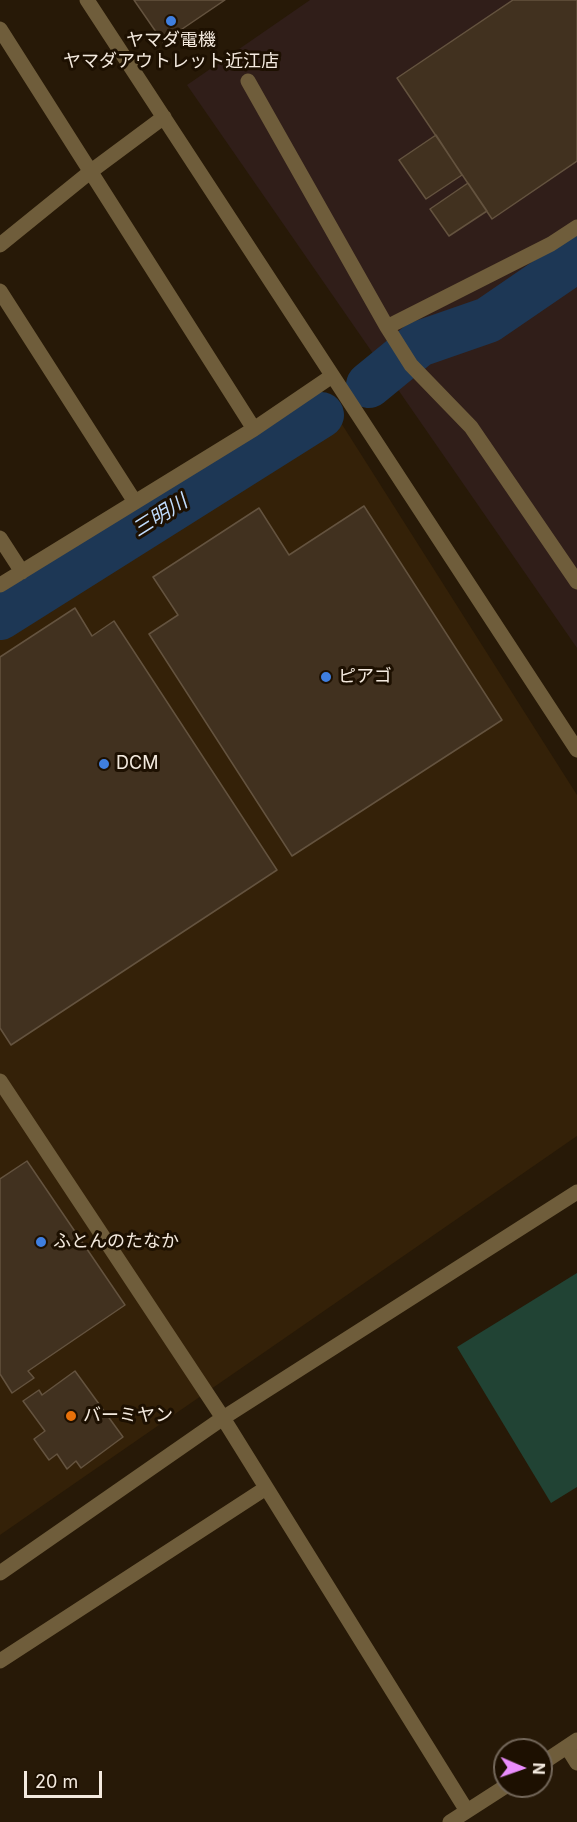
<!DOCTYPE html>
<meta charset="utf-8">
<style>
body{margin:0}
#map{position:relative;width:577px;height:1822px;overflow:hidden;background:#271907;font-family:Inter,sans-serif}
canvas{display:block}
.north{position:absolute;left:493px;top:1738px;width:60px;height:60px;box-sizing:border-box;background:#1d1001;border:2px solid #73675a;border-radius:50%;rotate:92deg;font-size:16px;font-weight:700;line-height:24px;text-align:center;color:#f4eadf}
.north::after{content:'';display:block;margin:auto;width:21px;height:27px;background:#ea8dfd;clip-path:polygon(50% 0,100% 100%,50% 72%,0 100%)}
.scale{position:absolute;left:24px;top:1771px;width:78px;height:27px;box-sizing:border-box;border:3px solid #f4eadf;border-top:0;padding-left:8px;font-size:18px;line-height:21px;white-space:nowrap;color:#f4eadf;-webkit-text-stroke:4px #1d1001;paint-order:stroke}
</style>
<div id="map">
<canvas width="577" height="1822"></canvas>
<div class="north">N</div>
<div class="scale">20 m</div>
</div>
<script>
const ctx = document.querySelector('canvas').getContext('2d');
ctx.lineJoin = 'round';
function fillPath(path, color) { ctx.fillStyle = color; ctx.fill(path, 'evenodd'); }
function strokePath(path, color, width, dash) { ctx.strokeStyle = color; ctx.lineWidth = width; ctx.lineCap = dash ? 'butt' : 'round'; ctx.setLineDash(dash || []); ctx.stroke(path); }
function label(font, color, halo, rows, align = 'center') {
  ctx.font = font + ' Inter,"Noto Sans JP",sans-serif'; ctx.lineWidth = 6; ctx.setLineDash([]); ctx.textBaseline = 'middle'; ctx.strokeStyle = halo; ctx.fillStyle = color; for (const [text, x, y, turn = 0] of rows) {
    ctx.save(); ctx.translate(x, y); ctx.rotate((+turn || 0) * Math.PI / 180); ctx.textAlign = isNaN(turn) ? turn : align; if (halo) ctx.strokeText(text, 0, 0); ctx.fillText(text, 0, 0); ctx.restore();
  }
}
fillPath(new Path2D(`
 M 330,418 L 338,418 L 577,795 L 577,1136 L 0,1535 L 0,627 Z`), '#342108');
fillPath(new Path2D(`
 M 310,0 L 577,0 L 577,648 L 187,85 Z`), '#301e19');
fillPath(new Path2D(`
 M 577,1273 L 577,1487 L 551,1503 L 457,1347 Z`), '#214334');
strokePath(new Path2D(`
 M 369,385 L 419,344 L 488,320 L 577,259
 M 0,617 L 321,415`), '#1d3755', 46);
const building = new Path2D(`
 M 134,0 L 225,0 L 163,42 Z
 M 513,0 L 577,0 L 577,161 L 492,219 L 397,78 Z
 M 436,135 L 462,175 L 426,199 L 399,160 Z
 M 468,183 L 487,211 L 449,236 L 430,209 Z
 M 364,506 L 502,720 L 292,856 L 149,634 L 178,615 L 153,577 L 259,508 L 289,555 Z
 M 75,608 L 92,636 L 114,621 L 277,870 L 11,1045 L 0,1028 L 0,657 Z
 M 27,1161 L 125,1305 L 28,1371 L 34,1378 L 12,1393 L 0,1374 L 0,1179 Z
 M 75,1371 L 123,1437 L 81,1468 L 76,1461 L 67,1469 L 57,1454 L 49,1460 L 34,1439 L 45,1431 L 23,1401 L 39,1390 L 42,1395 Z`);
fillPath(building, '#41311f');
strokePath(building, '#64533f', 1.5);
strokePath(new Path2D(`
 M 87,0 L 577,750
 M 0,29 L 254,429
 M 248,81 L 387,327 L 411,365 L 471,427 L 577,582
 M 0,245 L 90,172 L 164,117
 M 0,291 L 135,502
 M 387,327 L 551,244 L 577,227
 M 0,538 L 22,572
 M 0,585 L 254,429 L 332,376
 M 0,1081 L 223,1418 L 467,1811
 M 0,1573 L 223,1418 L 577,1192
 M 0,1661 L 266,1488
 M 567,1747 L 577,1763
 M 541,1764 L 577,1740
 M 450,1822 L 506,1786`), '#6f5d3b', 15);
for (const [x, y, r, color] of [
 [171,21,6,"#3f7fe0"],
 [326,677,6,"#3f7fe0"],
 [104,764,6,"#3f7fe0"],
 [41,1242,6,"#3f7fe0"],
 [71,1416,6,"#e8710a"]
]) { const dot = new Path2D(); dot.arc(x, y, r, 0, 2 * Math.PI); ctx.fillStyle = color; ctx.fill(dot); strokePath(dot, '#1d1001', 2); }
label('18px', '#f4eadf', '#1d1001', [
 ["ヤマダ電機",171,41,"center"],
 ["ヤマダアウトレット近江店",171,62,"center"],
 ["ピアゴ",338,677],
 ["DCM",116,764],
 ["ふとんのたなか",53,1242],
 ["バーミヤン",83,1416]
], 'left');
label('italic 20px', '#c0dcfd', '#1d1001', [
 ["三明川",160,516,-32]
]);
</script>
